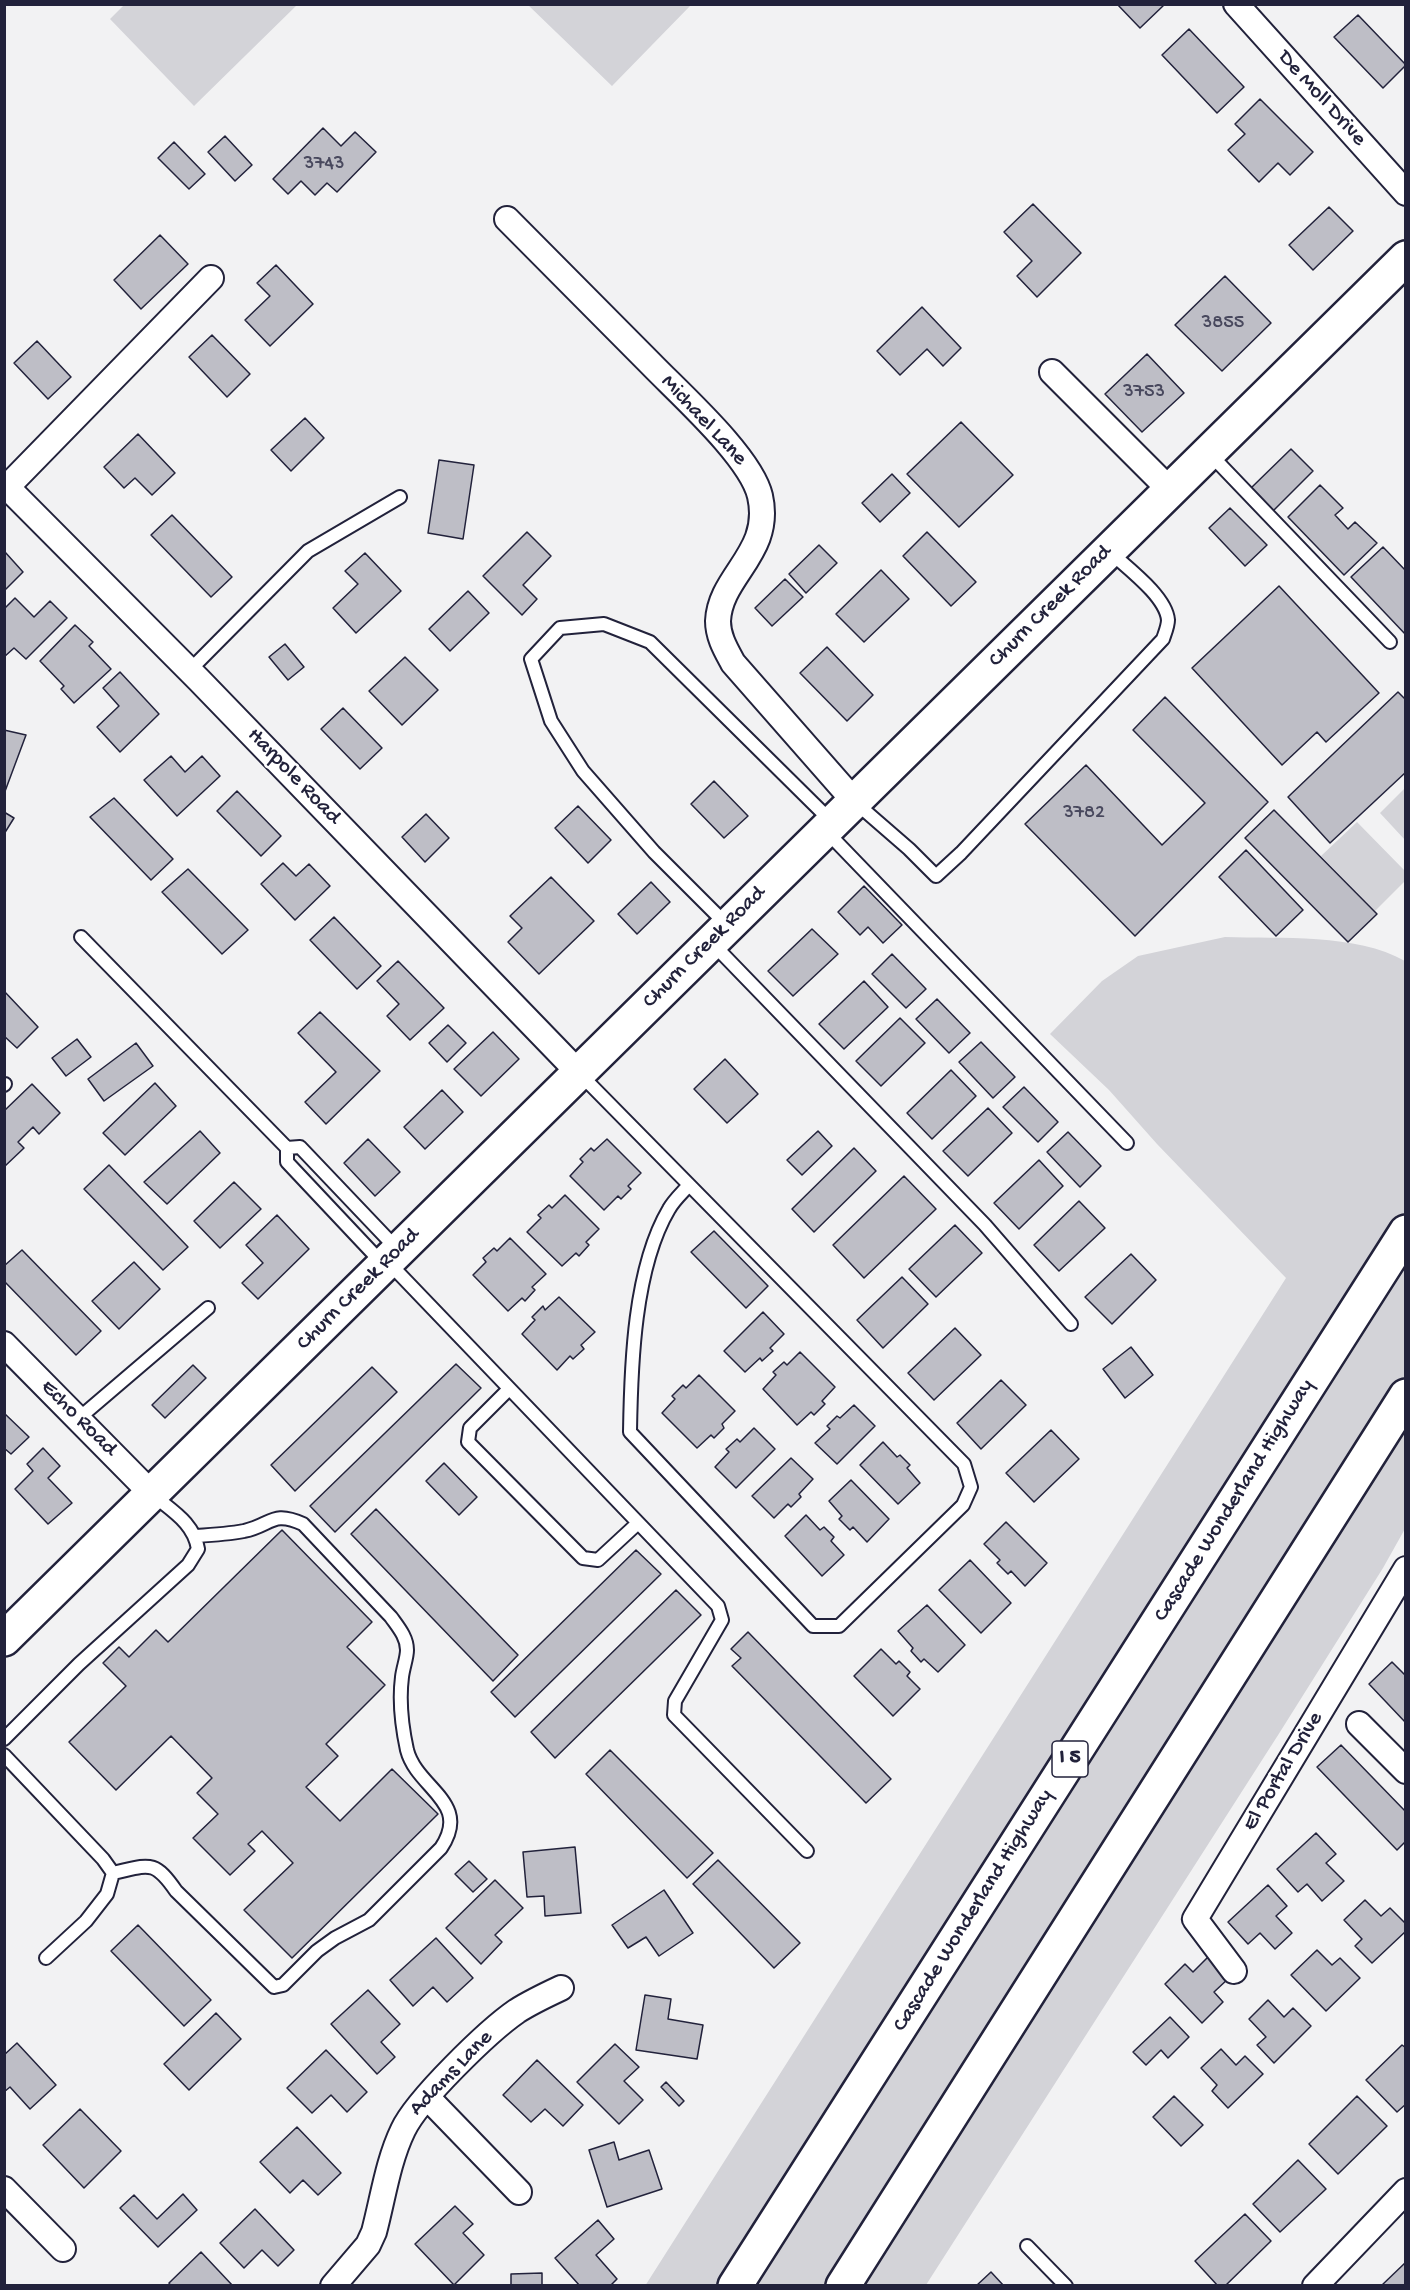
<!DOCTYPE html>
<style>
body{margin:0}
#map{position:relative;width:1410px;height:2290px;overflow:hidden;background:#f2f2f3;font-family:"Gochi Hand",sans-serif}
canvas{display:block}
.frame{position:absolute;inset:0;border:6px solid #22223b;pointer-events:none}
</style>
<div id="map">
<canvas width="1410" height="2290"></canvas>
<div class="frame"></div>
</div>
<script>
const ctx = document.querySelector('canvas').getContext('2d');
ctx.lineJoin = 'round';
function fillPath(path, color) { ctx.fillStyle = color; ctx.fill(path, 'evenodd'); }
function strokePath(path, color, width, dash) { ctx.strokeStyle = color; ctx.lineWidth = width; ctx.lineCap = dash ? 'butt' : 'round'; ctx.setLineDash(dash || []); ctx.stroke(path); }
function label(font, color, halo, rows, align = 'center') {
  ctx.font = font + ' "Gochi Hand",sans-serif'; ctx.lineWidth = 5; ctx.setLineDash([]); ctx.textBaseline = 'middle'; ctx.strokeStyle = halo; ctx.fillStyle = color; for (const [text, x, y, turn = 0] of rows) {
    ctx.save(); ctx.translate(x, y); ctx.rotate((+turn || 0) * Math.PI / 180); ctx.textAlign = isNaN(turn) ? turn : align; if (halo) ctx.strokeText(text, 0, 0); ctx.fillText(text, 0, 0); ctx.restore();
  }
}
fillPath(new Path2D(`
 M 125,4 L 297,4 L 297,5 L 194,106 L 110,19 Z
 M 528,5 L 691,5 L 612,86 Z
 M 1405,788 L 1405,840 L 1380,813 Z
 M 1357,822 L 1405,871 L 1405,881 L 1375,911 L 1321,856 Z
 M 1225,937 C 1280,939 1356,933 1405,961 L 1406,1527 L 1383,1568 L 1280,1732 L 926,2285 L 645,2286 L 1286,1278 L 1157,1144 L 1109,1090 L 1050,1034 L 1102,981 L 1138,956 Z`), '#d3d3d8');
const building = new Path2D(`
 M 1117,4 L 1164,4 L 1164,5 L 1140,28 Z
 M 1358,15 L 1406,65 L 1383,88 L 1334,37 Z
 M 1189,29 L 1244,87 L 1217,113 L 1162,55 Z
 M 1260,99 L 1313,152 L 1290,175 L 1278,163 L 1259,182 L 1228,150 L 1245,134 L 1235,124 Z
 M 323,128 L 341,146 L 355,132 L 376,152 L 337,192 L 327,183 L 315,195 L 301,181 L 288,194 L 273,179 Z
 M 225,136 L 252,165 L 235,181 L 208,152 Z
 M 174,142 L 205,174 L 189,189 L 158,158 Z
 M 1033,204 L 1081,253 L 1037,297 L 1017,276 L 1032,261 L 1004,232 Z
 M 1329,207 L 1353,231 L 1313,270 L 1289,245 Z
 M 160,235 L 188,264 L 141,309 L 114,280 Z
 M 276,265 L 313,304 L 270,346 L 245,320 L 270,296 L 257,283 Z
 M 1225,276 L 1271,323 L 1222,371 L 1175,325 Z
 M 922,307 L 961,348 L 943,366 L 927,349 L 900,375 L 877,351 Z
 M 212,335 L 250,374 L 227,397 L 189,357 Z
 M 37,341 L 71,377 L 48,399 L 14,363 Z
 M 1147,354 L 1184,393 L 1142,432 L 1105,394 Z
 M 305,418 L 324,438 L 291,471 L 271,450 Z
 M 961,422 L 1013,475 L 959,527 L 907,474 Z
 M 138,434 L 175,473 L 152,495 L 135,478 L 124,488 L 104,467 Z
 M 1291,449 L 1313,471 L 1273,511 L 1251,488 Z
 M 439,460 L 474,465 L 463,539 L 428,533 Z
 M 892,474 L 910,493 L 880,522 L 862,503 Z
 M 1320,485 L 1343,508 L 1335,515 L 1348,529 L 1355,522 L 1377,543 L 1344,575 L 1288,517 Z
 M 1230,508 L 1267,545 L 1245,566 L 1209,528 Z
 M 172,515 L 232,577 L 211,597 L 151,535 Z
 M 527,532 L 551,556 L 523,585 L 537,599 L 522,615 L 483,576 Z
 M 927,532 L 976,582 L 951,606 L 903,556 Z
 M 819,545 L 837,563 L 806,593 L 789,574 Z
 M 1383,547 L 1406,571 L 1406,635 L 1351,577 Z
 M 5,552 L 23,572 L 6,589 L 4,587 Z
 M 365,553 L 401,591 L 356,633 L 333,608 L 358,584 L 345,571 Z
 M 881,570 L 909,599 L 864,642 L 836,614 Z
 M 785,579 L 803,597 L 772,626 L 755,608 Z
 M 1279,586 L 1379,693 L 1326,742 L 1317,732 L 1282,765 L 1192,668 Z
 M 468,591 L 489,613 L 450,651 L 429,629 Z
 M 15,598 L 34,617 L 50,601 L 67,618 L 26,659 L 14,648 L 4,657 L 4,609 Z
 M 75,625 L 93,642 L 89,646 L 111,669 L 74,703 L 61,689 L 64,686 L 40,661 Z
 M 285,644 L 304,667 L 288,680 L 269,657 Z
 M 827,647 L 873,695 L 847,721 L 800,673 Z
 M 405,657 L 438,690 L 402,725 L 369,691 Z
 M 120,672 L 159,714 L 120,752 L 97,727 L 119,706 L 103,688 Z
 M 1398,692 L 1406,700 L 1406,772 L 1330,843 L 1288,797 Z
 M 1165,697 L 1268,802 L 1135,936 L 1025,824 L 1086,765 L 1162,845 L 1205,803 L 1133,730 Z
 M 343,708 L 382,748 L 360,769 L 321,729 Z
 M 4,730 L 26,735 L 4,794 Z
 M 171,756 L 185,772 L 202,756 L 220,776 L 177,816 L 144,780 Z
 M 714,781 L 748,816 L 724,838 L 691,804 Z
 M 237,791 L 281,836 L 261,856 L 217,811 Z
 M 114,798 L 173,859 L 151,880 L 90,817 Z
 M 578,806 L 611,840 L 588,863 L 555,828 Z
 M 1274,810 L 1377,914 L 1348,942 L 1245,838 Z
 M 4,812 L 14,818 L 4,834 Z
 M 426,814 L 449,838 L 425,862 L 402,837 Z
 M 1246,850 L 1303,910 L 1276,936 L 1219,877 Z
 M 283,863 L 296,876 L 309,864 L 330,886 L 295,920 L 261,884 Z
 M 188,869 L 248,930 L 222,954 L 162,892 Z
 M 551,877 L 594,921 L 539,974 L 508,942 L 522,928 L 510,916 Z
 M 651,882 L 670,902 L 637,934 L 618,914 Z
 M 864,886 L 902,925 L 883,943 L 868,927 L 860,935 L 838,912 Z
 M 334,917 L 381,966 L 357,989 L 310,940 Z
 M 812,929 L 838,954 L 793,996 L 768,971 Z
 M 892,954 L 926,989 L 906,1008 L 872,974 Z
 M 398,961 L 444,1008 L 410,1040 L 387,1016 L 399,1004 L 377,981 Z
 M 864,981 L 888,1007 L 844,1049 L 819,1024 Z
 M 4,991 L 38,1027 L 17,1048 L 4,1036 Z
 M 937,999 L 970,1033 L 949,1053 L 916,1019 Z
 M 320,1012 L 380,1071 L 326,1124 L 305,1102 L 336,1072 L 298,1033 Z
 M 900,1018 L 925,1043 L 881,1086 L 856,1061 Z
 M 448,1025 L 466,1043 L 447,1062 L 429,1043 Z
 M 493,1032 L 519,1059 L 481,1096 L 454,1069 Z
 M 77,1039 L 91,1057 L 66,1076 L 52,1058 Z
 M 981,1042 L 1015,1077 L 993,1098 L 959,1062 Z
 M 136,1043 L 153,1066 L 104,1101 L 88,1079 Z
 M 725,1059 L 758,1094 L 727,1123 L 694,1089 Z
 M 951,1070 L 976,1096 L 932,1139 L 907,1113 Z
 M 155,1083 L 176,1106 L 125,1155 L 103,1133 Z
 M 32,1084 L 60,1113 L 39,1134 L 33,1127 L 18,1142 L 24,1148 L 4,1167 L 4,1111 Z
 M 1024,1087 L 1058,1122 L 1038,1142 L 1003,1107 Z
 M 442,1090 L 463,1112 L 425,1149 L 404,1127 Z
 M 988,1108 L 1012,1133 L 968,1176 L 943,1151 Z
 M 200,1131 L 220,1153 L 167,1204 L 144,1182 Z
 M 818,1131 L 832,1146 L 802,1175 L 787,1160 Z
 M 1068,1132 L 1101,1166 L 1080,1187 L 1047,1152 Z
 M 368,1139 L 400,1172 L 375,1196 L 344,1163 Z
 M 607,1139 L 641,1173 L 628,1186 L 631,1189 L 621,1199 L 618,1196 L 604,1210 L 570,1176 L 583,1162 L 580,1159 L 591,1148 L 594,1151 Z
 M 854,1148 L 876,1171 L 814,1232 L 792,1209 Z
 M 1039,1160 L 1063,1186 L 1019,1229 L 994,1203 Z
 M 109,1165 L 188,1247 L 163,1270 L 84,1189 Z
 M 904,1176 L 936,1209 L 864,1278 L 833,1245 Z
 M 234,1182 L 261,1209 L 220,1248 L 194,1221 Z
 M 565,1195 L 599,1229 L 586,1242 L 589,1245 L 579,1256 L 576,1253 L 562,1266 L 527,1232 L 541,1218 L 538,1215 L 549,1205 L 552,1208 Z
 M 1079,1201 L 1105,1228 L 1059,1271 L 1034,1245 Z
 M 277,1215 L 309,1249 L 258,1299 L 242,1283 L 263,1263 L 246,1245 Z
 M 955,1225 L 982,1253 L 936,1297 L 909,1269 Z
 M 714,1231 L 768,1286 L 746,1308 L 691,1252 Z
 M 510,1238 L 546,1274 L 532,1287 L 535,1290 L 525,1301 L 522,1298 L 508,1311 L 473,1275 L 486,1262 L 483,1258 L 494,1248 L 497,1251 Z
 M 22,1250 L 101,1331 L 76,1355 L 4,1281 L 4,1266 Z
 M 1131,1254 L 1156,1280 L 1112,1324 L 1085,1297 Z
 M 134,1262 L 160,1289 L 119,1329 L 92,1301 Z
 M 902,1277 L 928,1304 L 883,1348 L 857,1320 Z
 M 559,1297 L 595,1332 L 581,1345 L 584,1349 L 573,1359 L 570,1356 L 557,1370 L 522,1334 L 535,1320 L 532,1317 L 543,1306 L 545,1310 Z
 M 763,1312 L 784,1334 L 770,1348 L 773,1351 L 762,1361 L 760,1358 L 745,1372 L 724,1351 Z
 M 955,1328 L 981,1355 L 934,1400 L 908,1373 Z
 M 1131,1347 L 1153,1375 L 1125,1398 L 1103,1369 Z
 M 800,1352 L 835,1387 L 822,1401 L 825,1404 L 814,1415 L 811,1412 L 797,1425 L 763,1389 L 776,1375 L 773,1372 L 784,1362 L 787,1365 Z
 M 456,1364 L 481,1388 L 335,1532 L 310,1506 Z
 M 193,1365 L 206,1378 L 165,1418 L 152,1405 Z
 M 372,1367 L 397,1392 L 295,1491 L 271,1465 Z
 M 699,1375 L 735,1411 L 722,1424 L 724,1428 L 714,1438 L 711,1435 L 697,1448 L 662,1413 L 675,1399 L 672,1396 L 683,1385 L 686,1388 Z
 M 1001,1380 L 1026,1405 L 981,1449 L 957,1423 Z
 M 854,1405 L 875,1426 L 837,1464 L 815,1443 L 830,1429 L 827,1426 L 837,1416 L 840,1418 Z
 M 4,1413 L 29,1437 L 11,1454 L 4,1448 Z
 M 754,1428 L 775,1449 L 736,1488 L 715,1467 L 729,1452 L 726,1449 L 737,1439 L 740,1442 Z
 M 1051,1430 L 1079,1459 L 1034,1502 L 1006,1473 Z
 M 883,1442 L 897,1457 L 900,1455 L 910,1465 L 907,1468 L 920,1483 L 898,1504 L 860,1465 Z
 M 43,1448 L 60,1466 L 48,1478 L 72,1503 L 48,1524 L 15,1489 L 33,1471 L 27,1464 Z
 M 791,1458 L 813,1479 L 799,1494 L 801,1497 L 791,1507 L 788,1504 L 774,1518 L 752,1496 Z
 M 444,1463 L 477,1497 L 459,1515 L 426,1481 Z
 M 851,1480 L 889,1519 L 867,1542 L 853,1527 L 850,1530 L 839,1519 L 842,1516 L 829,1501 Z
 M 376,1509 L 518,1655 L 493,1681 L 351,1534 Z
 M 806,1515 L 820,1530 L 824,1527 L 834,1537 L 831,1541 L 844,1555 L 822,1576 L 785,1536 Z
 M 1006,1522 L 1047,1563 L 1025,1586 L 1011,1571 L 1008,1574 L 997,1563 L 1000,1560 L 984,1544 Z
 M 282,1530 L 372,1622 L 347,1647 L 385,1685 L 326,1744 L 338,1756 L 306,1787 L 340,1821 L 392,1769 L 438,1814 L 292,1958 L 244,1910 L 293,1863 L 262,1831 L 248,1844 L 255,1851 L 230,1875 L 193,1838 L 218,1814 L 197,1793 L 212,1778 L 171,1736 L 116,1790 L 69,1742 L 126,1686 L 103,1663 L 119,1647 L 129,1657 L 156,1630 L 168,1642 Z
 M 636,1550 L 661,1574 L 515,1717 L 491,1692 Z
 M 970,1560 L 1011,1603 L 981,1633 L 939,1590 Z
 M 676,1590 L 701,1615 L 555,1758 L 531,1732 Z
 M 927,1605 L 965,1645 L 938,1672 L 924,1659 L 921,1662 L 911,1651 L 913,1648 L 898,1631 Z
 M 748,1632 L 891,1779 L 866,1803 L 732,1666 L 741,1658 L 731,1649 Z
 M 881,1649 L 896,1664 L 899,1661 L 910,1672 L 907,1676 L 920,1689 L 893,1716 L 854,1676 Z
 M 1392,1662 L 1406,1676 L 1406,1723 L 1369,1684 Z
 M 1341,1745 L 1406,1812 L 1406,1841 L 1397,1850 L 1317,1767 Z
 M 610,1750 L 713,1853 L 687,1878 L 586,1774 Z
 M 1316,1833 L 1336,1854 L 1326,1863 L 1344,1881 L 1322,1901 L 1307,1884 L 1298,1892 L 1277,1869 Z
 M 575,1847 L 581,1913 L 545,1916 L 544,1896 L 527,1897 L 523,1852 Z
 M 718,1860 L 800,1943 L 774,1968 L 693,1884 Z
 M 469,1861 L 487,1879 L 473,1892 L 455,1874 Z
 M 495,1880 L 523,1908 L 495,1935 L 502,1942 L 481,1964 L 446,1928 Z
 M 1268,1885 L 1287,1906 L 1276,1916 L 1292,1933 L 1275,1949 L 1260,1933 L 1248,1944 L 1228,1922 Z
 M 664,1890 L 693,1933 L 659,1956 L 646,1937 L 628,1948 L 612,1925 Z
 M 1365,1900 L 1381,1916 L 1390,1908 L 1406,1924 L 1406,1931 L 1372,1963 L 1355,1946 L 1362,1939 L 1344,1920 Z
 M 138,1925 L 211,2000 L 184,2026 L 111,1951 Z
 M 436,1938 L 473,1978 L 447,2002 L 433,1987 L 413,2006 L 390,1980 Z
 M 1317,1950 L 1332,1965 L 1340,1958 L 1360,1978 L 1326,2011 L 1291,1975 Z
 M 1208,1957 L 1229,1978 L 1214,1992 L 1223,2002 L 1202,2023 L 1165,1984 L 1185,1964 L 1193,1972 Z
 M 368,1990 L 400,2024 L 381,2042 L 395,2057 L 377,2074 L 331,2024 Z
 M 645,1995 L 671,1999 L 668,2019 L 703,2025 L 697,2059 L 636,2050 Z
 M 1268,2000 L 1284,2017 L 1293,2008 L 1311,2026 L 1274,2063 L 1257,2045 L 1266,2037 L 1249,2019 Z
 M 216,2013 L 241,2039 L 189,2090 L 164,2064 Z
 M 1170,2017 L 1189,2037 L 1168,2058 L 1161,2050 L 1146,2065 L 1133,2052 Z
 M 17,2043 L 56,2085 L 30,2109 L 10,2087 L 4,2092 L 4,2055 Z
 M 615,2044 L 639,2067 L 624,2081 L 643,2100 L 619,2124 L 577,2082 Z
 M 1402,2045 L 1406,2048 L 1406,2104 L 1397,2112 L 1366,2080 Z
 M 1221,2049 L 1236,2065 L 1245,2056 L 1263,2074 L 1228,2108 L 1212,2091 L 1217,2085 L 1201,2068 Z
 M 326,2050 L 367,2092 L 347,2112 L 331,2095 L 312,2113 L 287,2088 Z
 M 537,2060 L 583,2105 L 563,2126 L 545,2109 L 531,2122 L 503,2095 Z
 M 666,2082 L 684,2101 L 679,2106 L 661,2087 Z
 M 1174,2096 L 1203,2125 L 1181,2146 L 1153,2117 Z
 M 1357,2096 L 1387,2126 L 1338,2174 L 1309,2144 Z
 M 80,2109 L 121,2151 L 84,2188 L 43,2145 Z
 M 297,2127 L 341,2173 L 318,2195 L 303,2180 L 290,2193 L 260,2162 Z
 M 614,2142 L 619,2160 L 649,2150 L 662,2189 L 607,2207 L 589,2150 Z
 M 1298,2160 L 1326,2189 L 1280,2232 L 1253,2204 Z
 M 183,2194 L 197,2210 L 158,2247 L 120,2208 L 134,2195 L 157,2219 Z
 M 455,2206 L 473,2224 L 463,2233 L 484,2255 L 454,2285 L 415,2244 Z
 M 255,2209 L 294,2250 L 278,2266 L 262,2250 L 244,2268 L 220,2243 Z
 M 1245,2214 L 1271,2241 L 1225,2286 L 1218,2286 L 1195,2261 Z
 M 598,2220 L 614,2239 L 596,2255 L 617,2279 L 610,2286 L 580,2286 L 555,2258 Z
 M 201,2252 L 233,2286 L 171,2286 L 169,2283 Z
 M 1406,2262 L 1406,2286 L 1381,2286 Z
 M 991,2272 L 1004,2286 L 976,2286 Z
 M 542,2273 L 542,2286 L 511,2286 L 511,2274 Z`);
fillPath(building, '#bebec6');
strokePath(building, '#22223b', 1.5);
const service = new Path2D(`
 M 1209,453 L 1390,642
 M 189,671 L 308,551 L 400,497
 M 856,803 L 909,849 L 936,876 L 961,853 L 1163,639 C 1165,633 1168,626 1168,620 C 1166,596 1126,567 1109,551
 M 826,831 L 1127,1143
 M 727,925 L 654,852 L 583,771 L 551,721 L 531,659 L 560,628 L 604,624 L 650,642 L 831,821
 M 81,937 L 287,1148
 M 712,943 L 985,1225 L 1071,1324
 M 580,1074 L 964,1464 L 971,1487 L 963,1505 L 839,1626 L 813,1626 L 630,1432 C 631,1365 634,1268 669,1209 C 674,1200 683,1192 689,1185
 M 4,1085 L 5,1084
 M 389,1263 L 718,1606 L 722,1620 L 675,1701 L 674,1715 L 807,1851
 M 383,1264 L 287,1162 L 287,1148 L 300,1147 L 398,1250
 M 509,1389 L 470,1428 L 468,1442 L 583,1558 L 598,1560 L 638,1523
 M 78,1419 L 208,1308
 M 4,1739 L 79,1664 L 188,1565 L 198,1549 C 194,1523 172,1511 153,1495
 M 4,1755 L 103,1859 L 113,1873 L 107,1894 L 86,1921 L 46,1958
 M 113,1873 C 149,1865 154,1859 176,1891 L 274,1987 L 283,1985 L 317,1951 L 335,1938 L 369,1920 L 441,1848 C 472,1802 417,1789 407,1750 C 402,1727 399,1700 402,1677 C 403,1668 407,1658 407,1650 C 407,1637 398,1627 391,1617 L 303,1524 C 272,1510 272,1525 244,1531 C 228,1534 212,1535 196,1536
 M 1027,2246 L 1066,2286`);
const minor = new Path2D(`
 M 1236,4 L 1406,193
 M 507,219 C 555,267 603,316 651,364 C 680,394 751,457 760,496 C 773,553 720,575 718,621 C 718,637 726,650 733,663 L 855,802
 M 1052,372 L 1170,490
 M 4,484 L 199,680 L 579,1073
 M 7,487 L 211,278
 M 4,1344 L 152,1494
 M 1359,1724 L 1406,1771
 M 1234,1971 L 1195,1919 L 1406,1569
 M 427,2097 L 519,2192
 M 4,2189 L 63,2249
 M 333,2286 L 368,2245 L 374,2232 C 383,2198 388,2161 403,2130 C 417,2100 488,2031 517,2011 C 531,2002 546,1995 561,1988
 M 1315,2286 L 1406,2191`);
const secondary = new Path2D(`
 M 4,1639 L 1406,258`);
const motorway = new Path2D(`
 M 735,2286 L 1406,1232
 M 843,2286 L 1406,1396`);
strokePath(service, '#22223b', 16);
strokePath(minor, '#22223b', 28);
strokePath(secondary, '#22223b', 38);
strokePath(motorway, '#22223b', 38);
strokePath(service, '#fff', 12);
strokePath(minor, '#fff', 24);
strokePath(secondary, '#fff', 33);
strokePath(motorway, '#fff', 33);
label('20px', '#49495e', null, [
 ["3743",324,165],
 ["3855",1223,324],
 ["3753",1144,393],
 ["3782",1084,814]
]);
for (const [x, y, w] of [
 [1070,1759,36]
]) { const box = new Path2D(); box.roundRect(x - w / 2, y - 18, w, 36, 4.5); ctx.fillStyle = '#fff'; ctx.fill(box); strokePath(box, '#22223b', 1.5); }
label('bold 21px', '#22223b', null, [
 ["I 5",1070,1759]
]);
label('22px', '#22223b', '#fff', [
 ["De Moll Drive",1321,99,48],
 ["Michael Lane",703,421,47],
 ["Churn Creek Road",1051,607,-45],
 ["Harpole Road",293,777,46],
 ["Churn Creek Road",705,948,-45],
 ["Churn Creek Road",359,1290,-45],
 ["Echo Road",78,1419,45],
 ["Cascade Wonderland Highway",1235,1501,-58],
 ["El Portal Drive",1284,1772,-59],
 ["Cascade Wonderland Highway",974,1911,-58],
 ["Adams Lane",452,2074,-46]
]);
</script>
